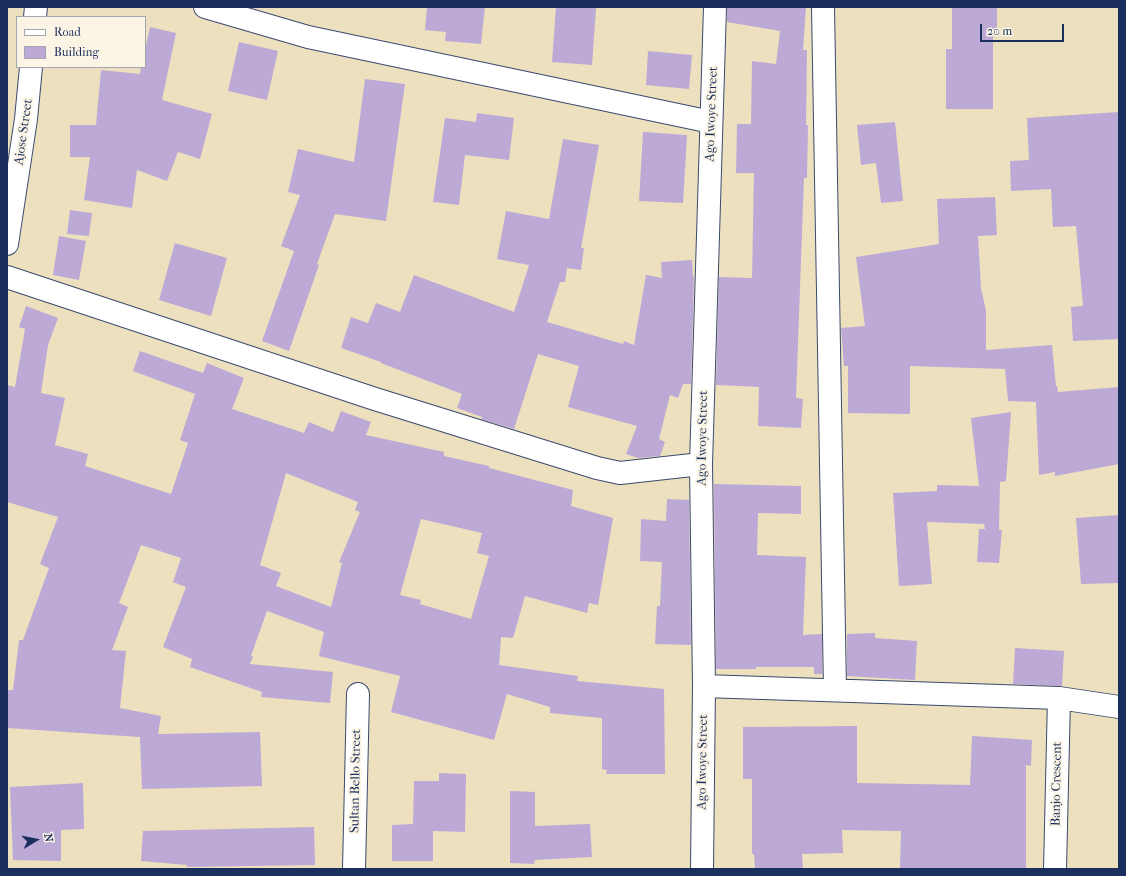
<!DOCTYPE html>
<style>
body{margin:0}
#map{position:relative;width:1126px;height:876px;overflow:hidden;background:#ede0bf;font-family:"IM FELL French Canon",serif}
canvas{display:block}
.frame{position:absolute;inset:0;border:8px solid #1b2f5e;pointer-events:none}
.legend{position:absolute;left:16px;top:16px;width:130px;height:52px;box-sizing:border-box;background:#fcf5e5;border:1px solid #a2a6af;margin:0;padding:5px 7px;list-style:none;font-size:12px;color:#1b2f5e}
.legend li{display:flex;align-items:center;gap:8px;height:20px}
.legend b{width:20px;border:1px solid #a2a6af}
.north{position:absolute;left:16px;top:820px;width:40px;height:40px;-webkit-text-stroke:3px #fcf5e5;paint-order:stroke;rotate:80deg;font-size:11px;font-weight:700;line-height:16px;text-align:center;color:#1b2f5e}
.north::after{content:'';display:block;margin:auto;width:14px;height:18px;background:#1b2f5e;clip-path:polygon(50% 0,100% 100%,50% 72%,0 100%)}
.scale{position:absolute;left:980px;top:24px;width:84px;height:18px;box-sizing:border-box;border:2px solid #1b2f5e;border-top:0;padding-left:5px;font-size:12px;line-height:14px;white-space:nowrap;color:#1b2f5e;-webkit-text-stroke:3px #fcf5e5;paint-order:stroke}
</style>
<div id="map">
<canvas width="1126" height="876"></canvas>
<div class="frame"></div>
<ul class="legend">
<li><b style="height:5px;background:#fff"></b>Road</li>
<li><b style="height:11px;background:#bca9d6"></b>Building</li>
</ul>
<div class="north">N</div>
<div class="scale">20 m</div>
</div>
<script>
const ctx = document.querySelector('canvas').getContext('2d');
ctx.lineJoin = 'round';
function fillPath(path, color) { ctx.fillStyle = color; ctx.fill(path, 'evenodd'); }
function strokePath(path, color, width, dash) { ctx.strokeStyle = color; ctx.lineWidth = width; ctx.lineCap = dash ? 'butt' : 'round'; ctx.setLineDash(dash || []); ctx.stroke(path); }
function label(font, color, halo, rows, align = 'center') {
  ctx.font = font + ' "IM FELL French Canon",serif'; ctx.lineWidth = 4; ctx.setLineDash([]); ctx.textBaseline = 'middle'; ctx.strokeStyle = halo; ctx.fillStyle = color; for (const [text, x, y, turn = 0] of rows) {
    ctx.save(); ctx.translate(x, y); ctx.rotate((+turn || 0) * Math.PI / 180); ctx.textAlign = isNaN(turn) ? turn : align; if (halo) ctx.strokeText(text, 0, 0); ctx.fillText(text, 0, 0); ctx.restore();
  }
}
fillPath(new Path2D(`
 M 427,7 L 485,7 L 481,44 L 445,41 L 446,32 L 425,30 Z
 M 556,7 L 596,8 L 592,65 L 552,62 Z
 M 727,7 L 806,7 L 803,50 L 807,50 L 806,125 L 808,125 L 807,178 L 804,178 L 796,398 L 803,399 L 801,428 L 758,426 L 759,387 L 716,385 L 719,277 L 752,278 L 754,173 L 736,173 L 737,124 L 751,124 L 752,61 L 776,64 L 780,31 L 727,22 Z
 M 952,7 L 997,7 L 997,36 L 993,36 L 993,109 L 946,109 L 946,49 L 952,49 Z
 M 150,27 L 176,33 L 162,100 L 212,114 L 200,159 L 178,152 L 167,181 L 137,170 L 132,208 L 84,200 L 90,157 L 70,157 L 70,125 L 96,125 L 101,70 L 140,74 L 141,67 L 145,67 L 145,50 Z
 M 239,42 L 278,51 L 267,100 L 228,91 Z
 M 648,51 L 692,55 L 689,89 L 646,85 Z
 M 365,79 L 405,84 L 386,221 L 335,214 L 317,264 L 319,265 L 289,351 L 262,341 L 294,251 L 281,246 L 300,195 L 288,192 L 298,149 L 354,162 Z
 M 1119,112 L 1119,339 L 1073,341 L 1071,307 L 1083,306 L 1076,226 L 1053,227 L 1051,189 L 1011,191 L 1010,161 L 1029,160 L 1027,118 Z
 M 477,113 L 514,118 L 509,160 L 465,155 L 459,205 L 433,202 L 445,118 L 476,122 Z
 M 895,122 L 903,201 L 881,203 L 876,163 L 861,165 L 857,125 Z
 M 643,132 L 687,135 L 683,203 L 639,201 Z
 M 563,139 L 599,145 L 581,248 L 584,248 L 581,270 L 567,268 L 565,282 L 560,282 L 547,322 L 623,344 L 624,341 L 634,345 L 646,275 L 662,278 L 661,262 L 692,260 L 693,276 L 694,276 L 691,384 L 683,384 L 678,398 L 670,395 L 659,439 L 665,442 L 660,456 L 638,458 L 626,454 L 637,426 L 568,407 L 579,366 L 538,354 L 514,429 L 481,419 L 482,417 L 457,408 L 462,394 L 381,363 L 381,362 L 341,348 L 351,317 L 368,323 L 376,303 L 400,312 L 414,275 L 514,312 L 529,265 L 497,259 L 506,211 L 549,219 Z
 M 995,197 L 997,235 L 978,236 L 981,288 L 986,311 L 986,350 L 1052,345 L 1056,386 L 1057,386 L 1058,392 L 1119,387 L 1119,464 L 1055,476 L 1055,472 L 1039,475 L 1036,402 L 1008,401 L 1005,369 L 910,366 L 910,414 L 848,413 L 848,366 L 844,366 L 841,328 L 865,326 L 856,257 L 939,244 L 937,199 Z
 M 70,210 L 92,213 L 89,236 L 67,234 Z
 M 59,236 L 86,241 L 79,280 L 53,275 Z
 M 175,243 L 227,258 L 211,316 L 159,300 Z
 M 26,306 L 58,318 L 48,345 L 41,393 L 65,398 L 55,445 L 88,454 L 85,466 L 171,494 L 188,443 L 180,440 L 195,394 L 133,371 L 140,351 L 203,373 L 207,363 L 244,378 L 232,409 L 304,433 L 309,422 L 333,432 L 341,411 L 371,422 L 366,435 L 444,452 L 444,456 L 489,466 L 489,468 L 573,490 L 571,506 L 613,518 L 598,605 L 589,603 L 587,613 L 525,596 L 513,638 L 501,637 L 499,665 L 578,676 L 577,681 L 664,689 L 665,774 L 606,774 L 607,770 L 602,769 L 602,718 L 550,713 L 550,707 L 507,694 L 494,740 L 391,712 L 400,676 L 319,656 L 324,632 L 267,611 L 251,656 L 253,657 L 250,664 L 333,672 L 330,703 L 261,697 L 262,692 L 190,667 L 192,659 L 163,647 L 186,587 L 173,582 L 181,558 L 141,545 L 119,603 L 128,607 L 112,650 L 126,651 L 120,708 L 161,716 L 158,734 L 260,732 L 262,786 L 142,789 L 140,737 L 7,728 L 8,690 L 13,690 L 19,640 L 23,640 L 49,568 L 40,564 L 58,517 L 7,502 L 7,385 L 15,387 L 25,329 L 19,327 ZM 286,473 L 358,502 L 355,510 L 360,512 L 339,562 L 342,563 L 331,607 L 276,586 L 281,573 L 260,565 ZM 421,519 L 482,533 L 477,553 L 489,556 L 471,619 L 420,604 L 421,600 L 400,595 Z
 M 1011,412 L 1006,481 L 1000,482 L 999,530 L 1002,530 L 999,563 L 977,562 L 979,529 L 985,529 L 984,524 L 927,522 L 932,584 L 899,586 L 893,493 L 937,491 L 937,485 L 979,486 L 971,418 Z
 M 714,484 L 801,486 L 801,514 L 758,513 L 757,555 L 806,557 L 803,635 L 822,634 L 822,674 L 814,674 L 814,667 L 756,667 L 756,669 L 716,669 Z
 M 667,499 L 689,500 L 691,645 L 655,644 L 657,606 L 660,606 L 662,562 L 640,561 L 641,519 L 666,521 Z
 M 1119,515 L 1119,583 L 1081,584 L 1076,518 Z
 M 875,633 L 875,638 L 917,641 L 915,680 L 847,676 L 847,634 Z
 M 1015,648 L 1064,651 L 1062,686 L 1013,684 Z
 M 857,726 L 857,783 L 970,785 L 972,736 L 1032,740 L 1031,766 L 1026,765 L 1026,869 L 900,869 L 901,831 L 842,830 L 843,853 L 802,854 L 803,869 L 755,869 L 754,854 L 752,854 L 752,779 L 743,779 L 743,727 Z
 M 439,773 L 466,774 L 465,832 L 433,831 L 433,861 L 392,861 L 392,825 L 413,824 L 414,781 L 439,781 Z
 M 83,783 L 84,829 L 61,830 L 61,861 L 13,860 L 10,787 Z
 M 510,791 L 535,792 L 535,826 L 590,824 L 592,857 L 535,860 L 534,864 L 510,863 Z
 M 314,827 L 315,865 L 187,867 L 187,865 L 141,861 L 143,831 Z`), '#bca9d6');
const street = new Path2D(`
 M 205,7 L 308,37 L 711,122
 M 823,7 L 835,690
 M 35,17 L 36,7
 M 7,244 L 26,119 L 31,67
 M 7,277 L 375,399 L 597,468 L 620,473 L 701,464
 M 704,686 L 1059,698 L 1119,707
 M 354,869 L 358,694
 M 702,869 L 704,686 L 701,464 L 715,7
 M 1055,869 L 1059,698`);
strokePath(street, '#3a4a6d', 24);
strokePath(street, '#fff', 22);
label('13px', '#1b2f5e', '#fcf5e5', [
 ["Ago Iwoye Street",712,114,-88],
 ["Ajose Street",24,132,-82],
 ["Ago Iwoye Street",703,438,-89],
 ["Ago Iwoye Street",703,762,-89],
 ["Sultan Bello Street",356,781,-89],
 ["Banjo Crescent",1057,784,-89]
]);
</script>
